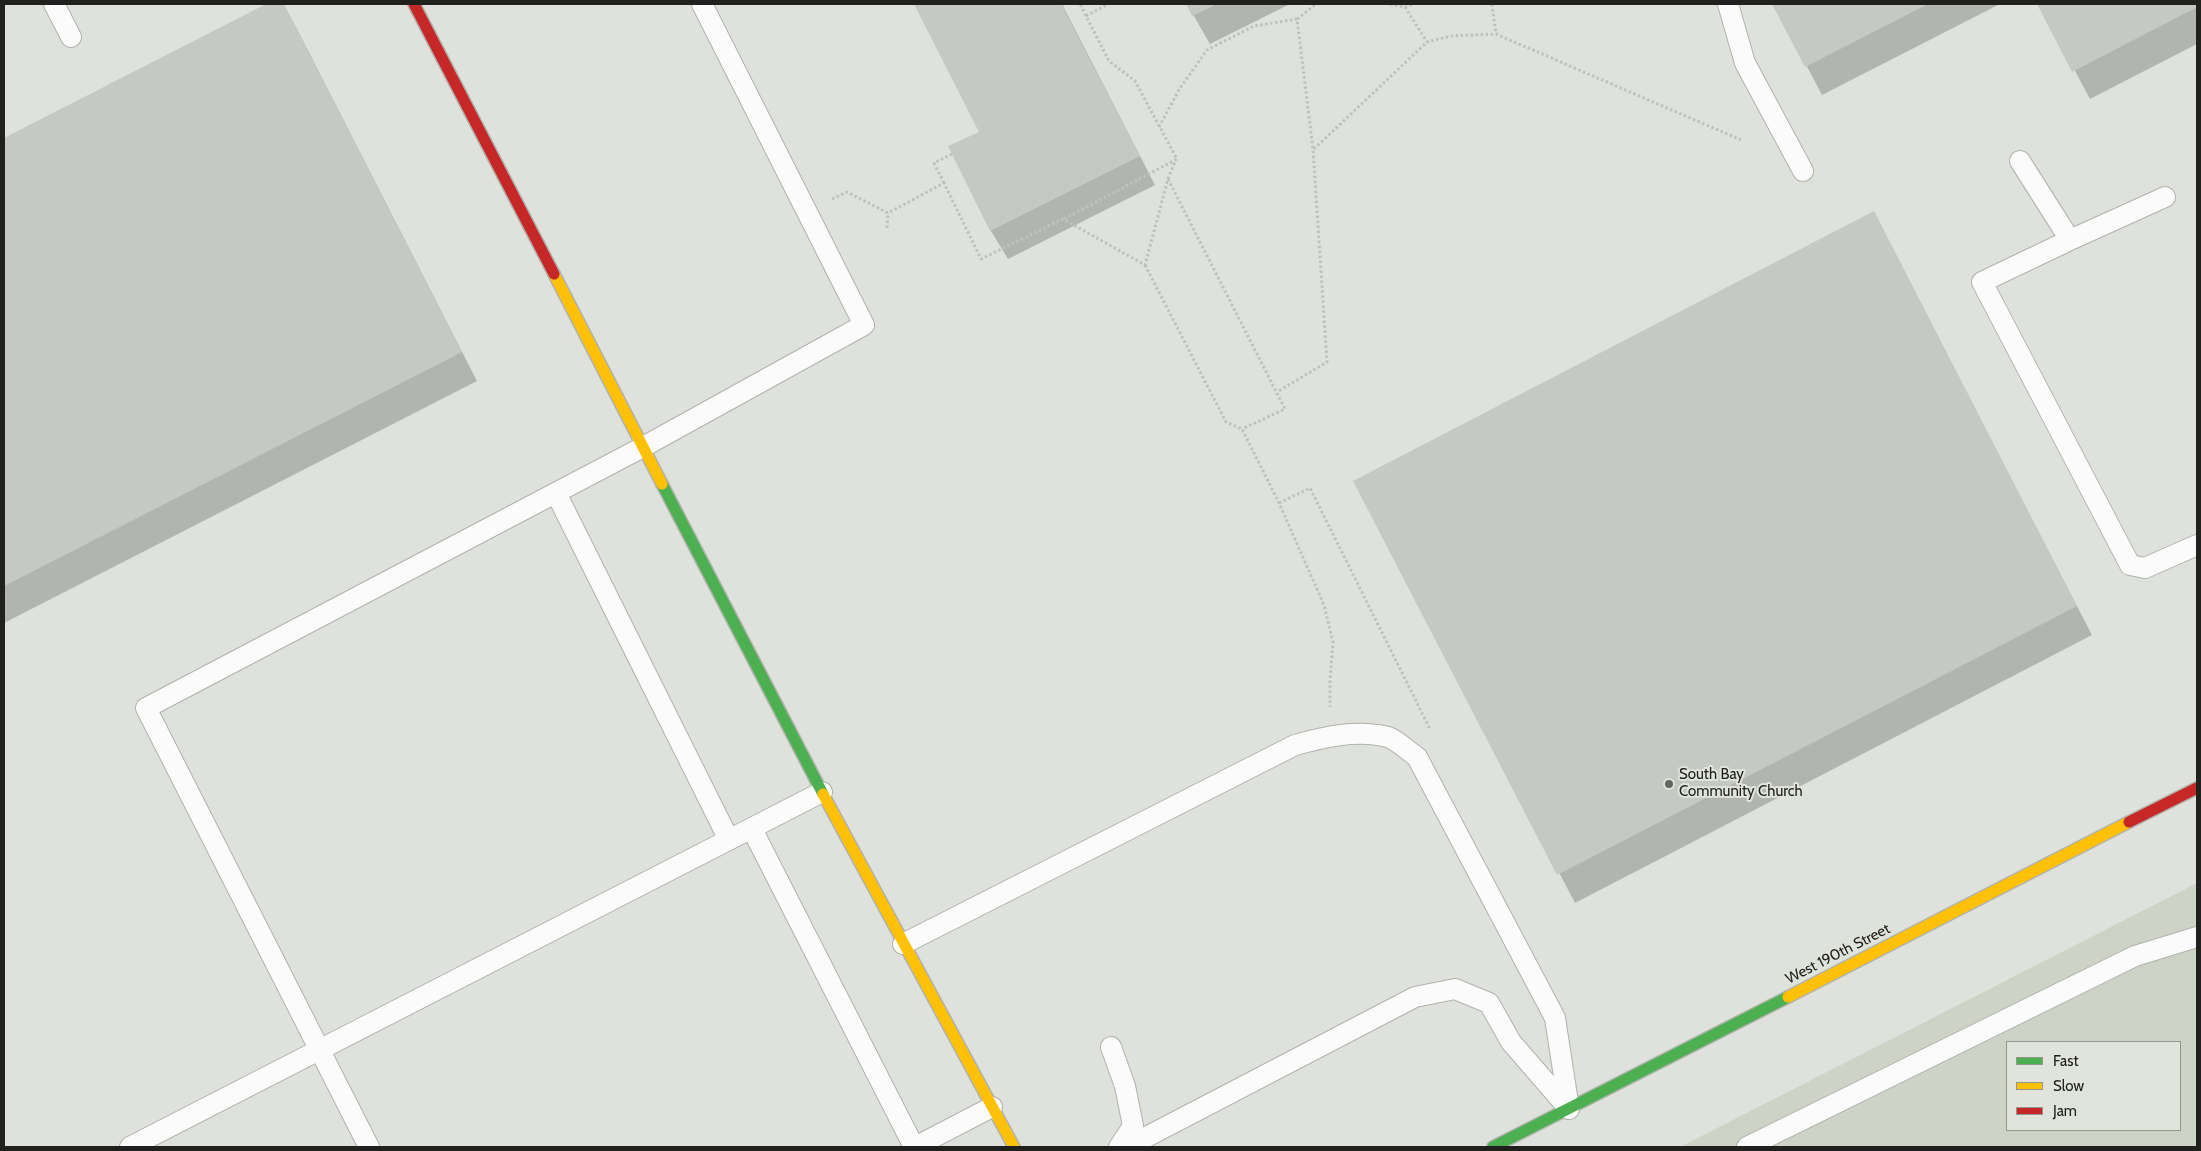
<!DOCTYPE html>
<style>
body{margin:0}
#map{position:relative;width:2201px;height:1151px;overflow:hidden;background:#dfe2dc;font-family:Cabin,sans-serif}
canvas{display:block}
.frame{position:absolute;inset:0;border:5px solid #20211e;pointer-events:none}
.legend{position:absolute;left:2006px;top:1041px;width:175px;height:90px;box-sizing:border-box;background:#e0e4da;border:1px solid #93968f;margin:0;padding:6px 9px;list-style:none;font-size:15px;color:#20211e}
.legend li{display:flex;align-items:center;gap:10px;height:25px}
.legend b{width:25px;border:1px solid #93968f}
</style>
<div id="map">
<canvas width="2201" height="1151"></canvas>
<div class="frame"></div>
<ul class="legend">
<li><b style="height:6px;background:#4caf50"></b>Fast</li>
<li><b style="height:6px;background:#ffc107"></b>Slow</li>
<li><b style="height:6px;background:#c62828"></b>Jam</li>
</ul>
</div>
<script>
const ctx = document.querySelector('canvas').getContext('2d');
ctx.lineJoin = 'round';
function fillPath(path, color) { ctx.fillStyle = color; ctx.fill(path, 'evenodd'); }
function strokePath(path, color, width, dash) { ctx.strokeStyle = color; ctx.lineWidth = width; ctx.lineCap = dash ? 'butt' : 'round'; ctx.setLineDash(dash || []); ctx.stroke(path); }
function label(font, color, halo, rows, align = 'center') {
  ctx.font = font + ' Cabin,sans-serif'; ctx.lineWidth = 4; ctx.setLineDash([]); ctx.textBaseline = 'middle'; ctx.strokeStyle = halo; ctx.fillStyle = color; for (const [text, x, y, turn = 0] of rows) {
    ctx.save(); ctx.translate(x, y); ctx.rotate((+turn || 0) * Math.PI / 180); ctx.textAlign = isNaN(turn) ? turn : align; if (halo) ctx.strokeText(text, 0, 0); ctx.fillText(text, 0, 0); ctx.restore();
  }
}
fillPath(new Path2D(`
 M 2197,883 L 2197,1147 L 1680,1147 ZM 2007,1042 L 2180,1042 L 2180,1130 L 2007,1130 Z`), '#ced3c8');
fillPath(new Path2D(`
 M 268,4 L 283,4 L 296,27 L 477,381 L 4,623 L 4,139 Z
 M 915,4 L 1062,4 L 1155,185 L 1008,259 L 991,231 L 950,146 L 980,132 Z
 M 1187,4 L 1290,4 L 1210,44 Z
 M 1774,4 L 2000,4 L 1822,95 Z
 M 2039,4 L 2197,4 L 2197,44 L 2090,99 Z
 M 1873,213 L 2092,635 L 1575,903 L 1355,482 Z`), '#0003');
fillPath(new Path2D(`
 M 266,4 L 284,4 L 462,352 L 4,586 L 4,138 Z
 M 914,4 L 1061,4 L 1140,156 L 990,231 L 948,146 L 979,132 Z
 M 1186,4 L 1217,4 L 1192,16 Z
 M 1772,4 L 1928,4 L 1805,67 Z
 M 2037,4 L 2197,4 L 2197,7 L 2072,72 Z
 M 1874,211 L 2077,606 L 1557,875 L 1353,481 Z`), '#c6c8c3');
const lane = new Path2D(`
 M 54,4 L 71,37
 M 1728,4 L 1745,63 L 1803,171
 M 2020,161 L 2070,240 L 2165,197
 M 2070,240 L 1982,282 L 2130,565 L 2145,568 L 2197,545
 M 556,493 L 729,840
 M 752,829 L 914,1147
 M 903,944 L 1295,745 C 1324,737 1357,729 1388,737 C 1397,740 1408,751 1417,757 L 1555,1018 L 1569,1109
 M 1111,1047 L 1125,1086 L 1133,1126 L 1119,1147
 M 130,1147 L 822,792
 M 369,1147 L 146,708 L 643,447 L 864,325 L 702,4
 M 915,1147 L 992,1107
 M 1127,1147 L 1415,997 L 1455,989 L 1489,1003 L 1511,1042 L 1569,1109
 M 1747,1147 L 2135,956 L 2197,937`);
const fast = new Path2D(`
 M 662,484 L 823,794
 M 1493,1147 L 1788,997`);
const slow = new Path2D(`
 M 554,274 L 662,484
 M 823,794 L 1014,1147
 M 1788,997 L 2129,822`);
const jam = new Path2D(`
 M 414,4 L 554,274
 M 2129,822 L 2197,788`);
strokePath(lane, '#b0b2ad', 22);
strokePath(fast, '#b0b2ad', 14);
strokePath(slow, '#b0b2ad', 14);
strokePath(jam, '#b0b2ad', 14);
strokePath(new Path2D(`
 M 1390,4 L 1405,7 L 1413,4
 M 1492,4 L 1496,34
 M 1405,7 L 1427,42
 M 1086,16 L 1108,4
 M 1297,19 L 1316,4
 M 1159,127 L 1180,88 L 1207,50 L 1254,26 L 1297,19 L 1313,149 L 1327,362 L 1277,392
 M 1314,149 L 1427,42 L 1451,36 L 1496,34 L 1741,140
 M 1168,179 L 1176,159
 M 944,183 L 934,163 L 952,154
 M 832,199 L 847,192 L 888,213 L 944,183 L 981,259 L 1063,219 L 1145,265 L 1168,179 L 1285,409 L 1242,429
 M 1064,219 L 1177,159 L 1135,81 L 1109,61 L 1080,4
 M 887,228 L 888,213
 M 1145,265 L 1226,422 L 1242,429 L 1279,503 L 1324,605 L 1333,642 L 1330,680 L 1330,707
 M 1279,503 L 1310,488 L 1430,729`), '#bfc1bf', 3, [2.5, 2.5]);
strokePath(lane, '#fafbfa', 20);
strokePath(fast, '#4caf50', 11);
strokePath(slow, '#ffc107', 11);
strokePath(jam, '#c62828', 11);
for (const [x, y, r, color] of [
 [1669,784,5,"#636560"]
]) { const dot = new Path2D(); dot.arc(x, y, r, 0, 2 * Math.PI); ctx.fillStyle = color; ctx.fill(dot); strokePath(dot, '#e0e4da', 2); }
label('15px', '#20211e', '#e0e4da', [
 ["South Bay",1679,775],
 ["Community Church",1679,792]
], 'left');
label('15px', '#20211e', '#e0e4da', [
 ["West 190th Street",1838,954,-27]
]);
</script>
